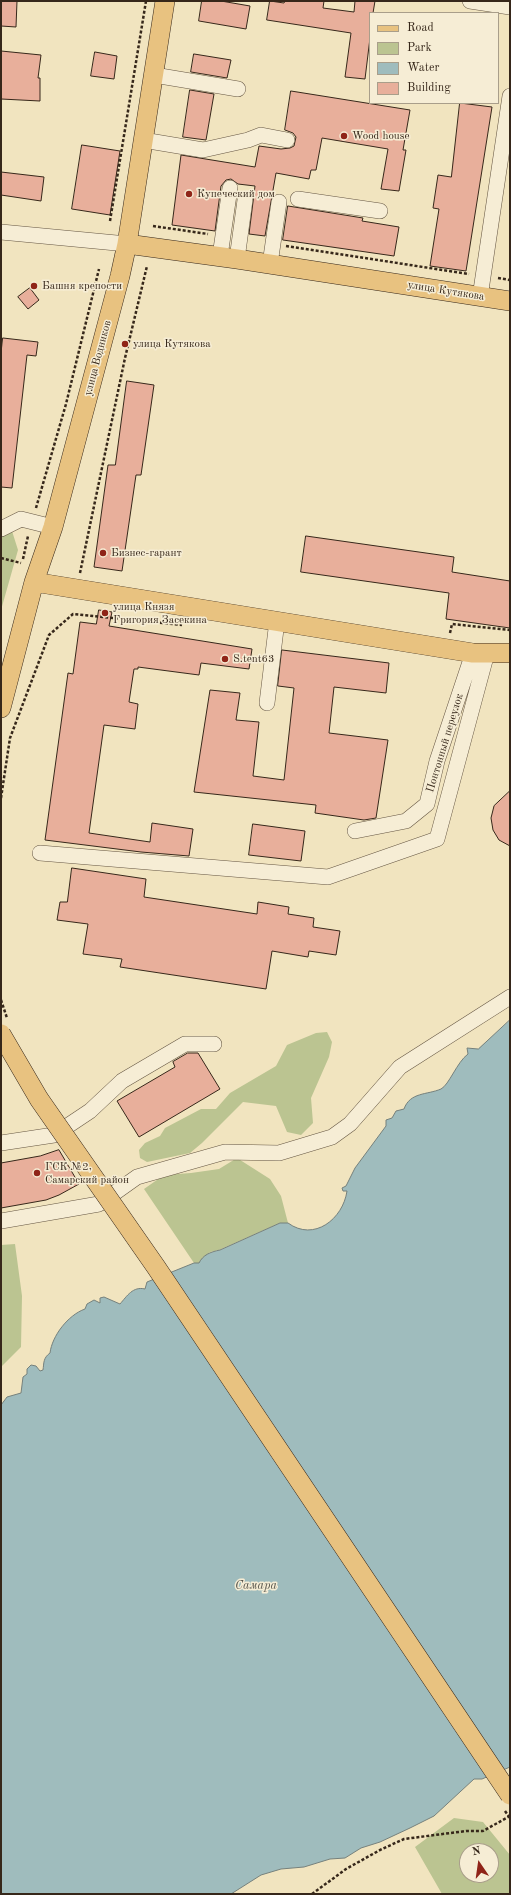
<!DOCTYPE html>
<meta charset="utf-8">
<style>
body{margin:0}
#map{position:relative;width:511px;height:1895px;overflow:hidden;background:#f1e4bf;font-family:"Old Standard TT",serif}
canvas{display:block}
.frame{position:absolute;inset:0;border:2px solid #36271a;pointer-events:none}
.legend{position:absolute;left:369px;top:12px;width:130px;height:92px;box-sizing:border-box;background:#f6edd5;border:1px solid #a99e8a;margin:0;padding:5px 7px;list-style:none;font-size:12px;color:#36271a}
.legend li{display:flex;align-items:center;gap:8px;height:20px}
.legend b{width:20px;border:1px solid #a99e8a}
.north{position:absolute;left:459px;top:1843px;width:40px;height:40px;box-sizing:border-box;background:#f6edd5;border:1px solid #a99e8a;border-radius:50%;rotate:347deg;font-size:11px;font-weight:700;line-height:16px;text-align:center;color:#36271a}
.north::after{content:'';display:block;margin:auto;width:14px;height:18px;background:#8f2418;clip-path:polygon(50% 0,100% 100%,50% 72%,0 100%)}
</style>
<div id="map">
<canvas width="511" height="1895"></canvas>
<div class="frame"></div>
<ul class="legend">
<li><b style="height:5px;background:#e8c280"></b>Road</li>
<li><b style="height:11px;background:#bbc491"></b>Park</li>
<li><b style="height:11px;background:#9fbcbd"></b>Water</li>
<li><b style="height:11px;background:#e8af9b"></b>Building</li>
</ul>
<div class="north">N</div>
</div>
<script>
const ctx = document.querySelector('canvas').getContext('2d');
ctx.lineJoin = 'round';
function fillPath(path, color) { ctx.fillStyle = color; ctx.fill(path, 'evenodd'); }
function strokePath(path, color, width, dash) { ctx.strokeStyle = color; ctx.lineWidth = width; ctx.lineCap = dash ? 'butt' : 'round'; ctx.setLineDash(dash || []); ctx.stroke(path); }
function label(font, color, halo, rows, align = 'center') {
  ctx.font = font + ' "Old Standard TT",serif'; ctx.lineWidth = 3; ctx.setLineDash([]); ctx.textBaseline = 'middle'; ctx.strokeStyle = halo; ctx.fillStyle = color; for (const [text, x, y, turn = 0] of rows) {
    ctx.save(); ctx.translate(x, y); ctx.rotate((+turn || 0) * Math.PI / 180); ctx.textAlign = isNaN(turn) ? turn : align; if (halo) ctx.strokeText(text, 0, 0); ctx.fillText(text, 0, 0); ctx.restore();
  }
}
fillPath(new Path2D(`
 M 1,531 L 12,531 L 18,550 L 1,610 Z
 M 327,1032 L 332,1042 L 329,1057 L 311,1098 L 313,1123 L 301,1135 L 287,1132 L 276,1106 L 243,1102 L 202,1143 L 190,1153 L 147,1162 L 140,1158 L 139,1150 L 145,1143 L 160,1136 L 165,1128 L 201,1109 L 216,1109 L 230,1093 L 276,1066 L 287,1045 L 316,1033 Z
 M 237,1158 L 270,1179 L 281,1196 L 288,1223 L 280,1223 L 219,1250 L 210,1252 L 199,1264 L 194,1263 L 144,1189 L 164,1175 L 191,1173 L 219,1169 Z
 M 15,1244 L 22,1296 L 21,1347 L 1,1367 L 1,1245 Z
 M 454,1818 L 483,1822 L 510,1855 L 510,1894 L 442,1894 L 415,1847 ZM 467,1851 L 491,1851 L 491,1875 L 467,1875 Z`), '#bbc491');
const water = new Path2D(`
 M 510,1020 L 510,1767 L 482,1779 L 474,1779 L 434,1816 L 410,1828 L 380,1842 L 361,1848 L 345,1858 L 330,1859 L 304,1867 L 281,1869 L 261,1875 L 231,1894 L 1,1894 L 1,1405 L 7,1397 L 21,1393 L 23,1377 L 27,1374 L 27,1369 L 31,1365 L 36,1366 L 40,1371 L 43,1370 C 44,1363 43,1358 50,1353 C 52,1336 68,1315 85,1309 L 87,1304 L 94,1300 L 100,1303 L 100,1298 L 104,1297 L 120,1304 C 127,1296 133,1286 145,1289 L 147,1282 L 194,1263 L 199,1263 C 203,1255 210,1252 220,1250 L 280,1223 L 288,1223 C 314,1242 343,1219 347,1191 L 343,1191 L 342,1188 L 346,1186 L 355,1168 L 386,1126 L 386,1120 L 392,1118 L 396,1111 L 404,1109 C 410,1092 427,1095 441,1089 C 449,1085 457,1062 468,1054 L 467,1048 L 478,1049 Z`);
fillPath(water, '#9fbcbd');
strokePath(water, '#75807c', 1);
const building = new Path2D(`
 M 1,1 L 17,1 L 16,27 L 1,26 Z
 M 202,1 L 221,1 L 250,6 L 246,29 L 199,21 Z
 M 270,1 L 284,3 L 285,1 L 324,1 L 323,8 L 354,12 L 355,1 L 375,1 L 373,13 L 370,13 L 370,38 L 365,79 L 345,77 L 351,33 L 267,20 Z
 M 1,51 L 41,55 L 38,78 L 40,78 L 40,101 L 1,99 Z
 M 95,52 L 117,56 L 114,79 L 91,76 Z
 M 194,54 L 231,60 L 227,78 L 191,72 Z
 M 190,90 L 214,94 L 206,140 L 183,137 Z
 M 291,91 L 410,110 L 403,150 L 406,150 L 399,191 L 381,189 L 388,149 L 322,138 L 316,170 L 311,170 L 309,179 L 276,173 L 265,236 L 249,234 L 255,186 L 238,184 L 231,179 L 226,180 L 221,186 L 215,231 L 172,225 L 181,155 L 255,167 L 259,146 L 281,149 L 290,148 L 294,146 L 296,137 L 293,133 L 285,130 Z
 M 460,103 L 492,107 L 466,271 L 430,266 L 439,209 L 433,208 L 438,175 L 451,177 Z
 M 82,145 L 120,151 L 110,215 L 72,209 Z
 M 1,172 L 44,177 L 41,201 L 1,195 Z
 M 288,206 L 363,218 L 362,221 L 399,227 L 394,256 L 283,240 Z
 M 30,288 L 39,300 L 28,309 L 18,297 Z
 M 3,338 L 38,342 L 36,356 L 27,355 L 12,488 L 1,487 L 1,353 Z
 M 127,381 L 154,385 L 141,475 L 136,475 L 122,571 L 94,567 L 108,465 L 115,465 Z
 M 306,536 L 454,557 L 452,572 L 510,581 L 510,628 L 446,619 L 449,593 L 301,572 Z
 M 99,610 L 112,612 L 109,626 L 252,649 L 249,669 L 201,663 L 199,675 L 138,667 L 138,669 L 134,669 L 129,702 L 138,704 L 135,729 L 104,725 L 89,833 L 150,842 L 152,823 L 193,829 L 189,856 L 141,852 L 45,840 L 68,673 L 73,674 L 80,622 L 96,624 Z
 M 282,650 L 389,663 L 386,693 L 334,687 L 329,733 L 388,740 L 376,818 L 364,820 L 315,813 L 316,805 L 194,792 L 210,690 L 240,693 L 236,720 L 259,722 L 253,776 L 284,780 L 294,688 L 278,686 Z
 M 510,791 L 510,846 L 499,840 L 493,830 L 491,818 L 494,806 Z
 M 253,824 L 305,831 L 301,861 L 249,855 Z
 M 72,868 L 146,879 L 144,897 L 257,914 L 258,902 L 289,907 L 288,914 L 314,918 L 313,927 L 340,931 L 336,955 L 309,951 L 308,957 L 272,951 L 266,989 L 120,967 L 122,959 L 83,954 L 88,924 L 57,920 L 60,902 L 67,902 Z
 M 188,1053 L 198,1053 L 220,1089 L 139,1137 L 117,1101 L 175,1067 L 173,1062 Z
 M 59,1150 L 79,1184 L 59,1195 L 46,1200 L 1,1208 L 1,1163 L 40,1156 Z`);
fillPath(building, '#e8af9b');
strokePath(building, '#36271a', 1);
const minor = new Path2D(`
 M 470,1 L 510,7
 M 154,75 L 238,89
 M 143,140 L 203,150 L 248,140 L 261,135 L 287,140
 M 298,199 L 380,211
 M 1,232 L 127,244
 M 220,256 L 230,188
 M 237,259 L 245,200
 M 270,264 L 279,202
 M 480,297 L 510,96
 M 1,529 L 21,519 L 53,527
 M 267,703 L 277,621
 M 355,831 L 406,821 L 427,804 L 437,761 L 473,653
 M 40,853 L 328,877 L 437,839 L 487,653
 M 1,1143 L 54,1135 L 90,1111 L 122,1081 L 185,1044 L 214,1044
 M 1,1221 L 99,1204 L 137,1177 L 225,1152 L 279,1153 L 332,1137 L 350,1124 L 400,1067 L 510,997`);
const major = new Path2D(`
 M 127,244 L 237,259 L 510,301
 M 34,582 L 473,653 L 510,653
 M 1,708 L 34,582 L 53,527 L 120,276 L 127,244 L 165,1`);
strokePath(minor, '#655643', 16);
strokePath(major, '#36271a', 20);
strokePath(new Path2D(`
 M 110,221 L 146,1
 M 153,226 L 208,234
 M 286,246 L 469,274
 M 498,278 L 510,280
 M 36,508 L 66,404 L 99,269
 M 1,558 L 21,563
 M 23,559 L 28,536
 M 80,573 L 125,358 L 147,266
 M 450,633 L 452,624 L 510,630
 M 1,798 L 10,738 L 49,635 L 73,614 L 182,625
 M 312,1894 L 346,1869 L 380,1850 L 404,1839 L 466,1831 L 483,1831 L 510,1816`), '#36271a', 2.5, [3, 2]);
strokePath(minor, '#f6edd5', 15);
strokePath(major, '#e8c280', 19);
const majorBridge = new Path2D(`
 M 1,1034 L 39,1099 L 156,1267 L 510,1795`);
strokePath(majorBridge, '#36271a', 20, []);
strokePath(new Path2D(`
 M 1,1000 L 7,1018
 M 505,1811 L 510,1818`), '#36271a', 2.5, [3, 2]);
strokePath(majorBridge, '#e8c280', 19);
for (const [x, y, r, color] of [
 [344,136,4,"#8f2418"],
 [189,194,4,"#8f2418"],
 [34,286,4,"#8f2418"],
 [125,344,4,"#8f2418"],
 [103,553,4,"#8f2418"],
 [105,613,4,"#8f2418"],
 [225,659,4,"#8f2418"],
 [37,1173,4,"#8f2418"]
]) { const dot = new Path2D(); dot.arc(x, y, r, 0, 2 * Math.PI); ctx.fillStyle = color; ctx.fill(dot); strokePath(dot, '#f6edd5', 1.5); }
label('11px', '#36271a', '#f6edd5', [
 ["Wood house",352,136],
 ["Купеческий дом",197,194],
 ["Башня крепости",42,286],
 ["улица Кутякова",133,344],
 ["Бизнес-гарант",111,553],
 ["улица Князя",113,607],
 ["Григория Засекина",113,620],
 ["S.tent63",233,659],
 ["ГСК №2,",45,1167],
 ["Самарский район",45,1180]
], 'left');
label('11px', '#36271a', '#f6edd5', [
 ["улица Кутякова",446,291,9],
 ["улица Водников",98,358,-75],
 ["Понтонный переулок",445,743,-73]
]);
label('italic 12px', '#56544b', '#f6edd5', [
 ["Самара",256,1586]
]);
</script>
